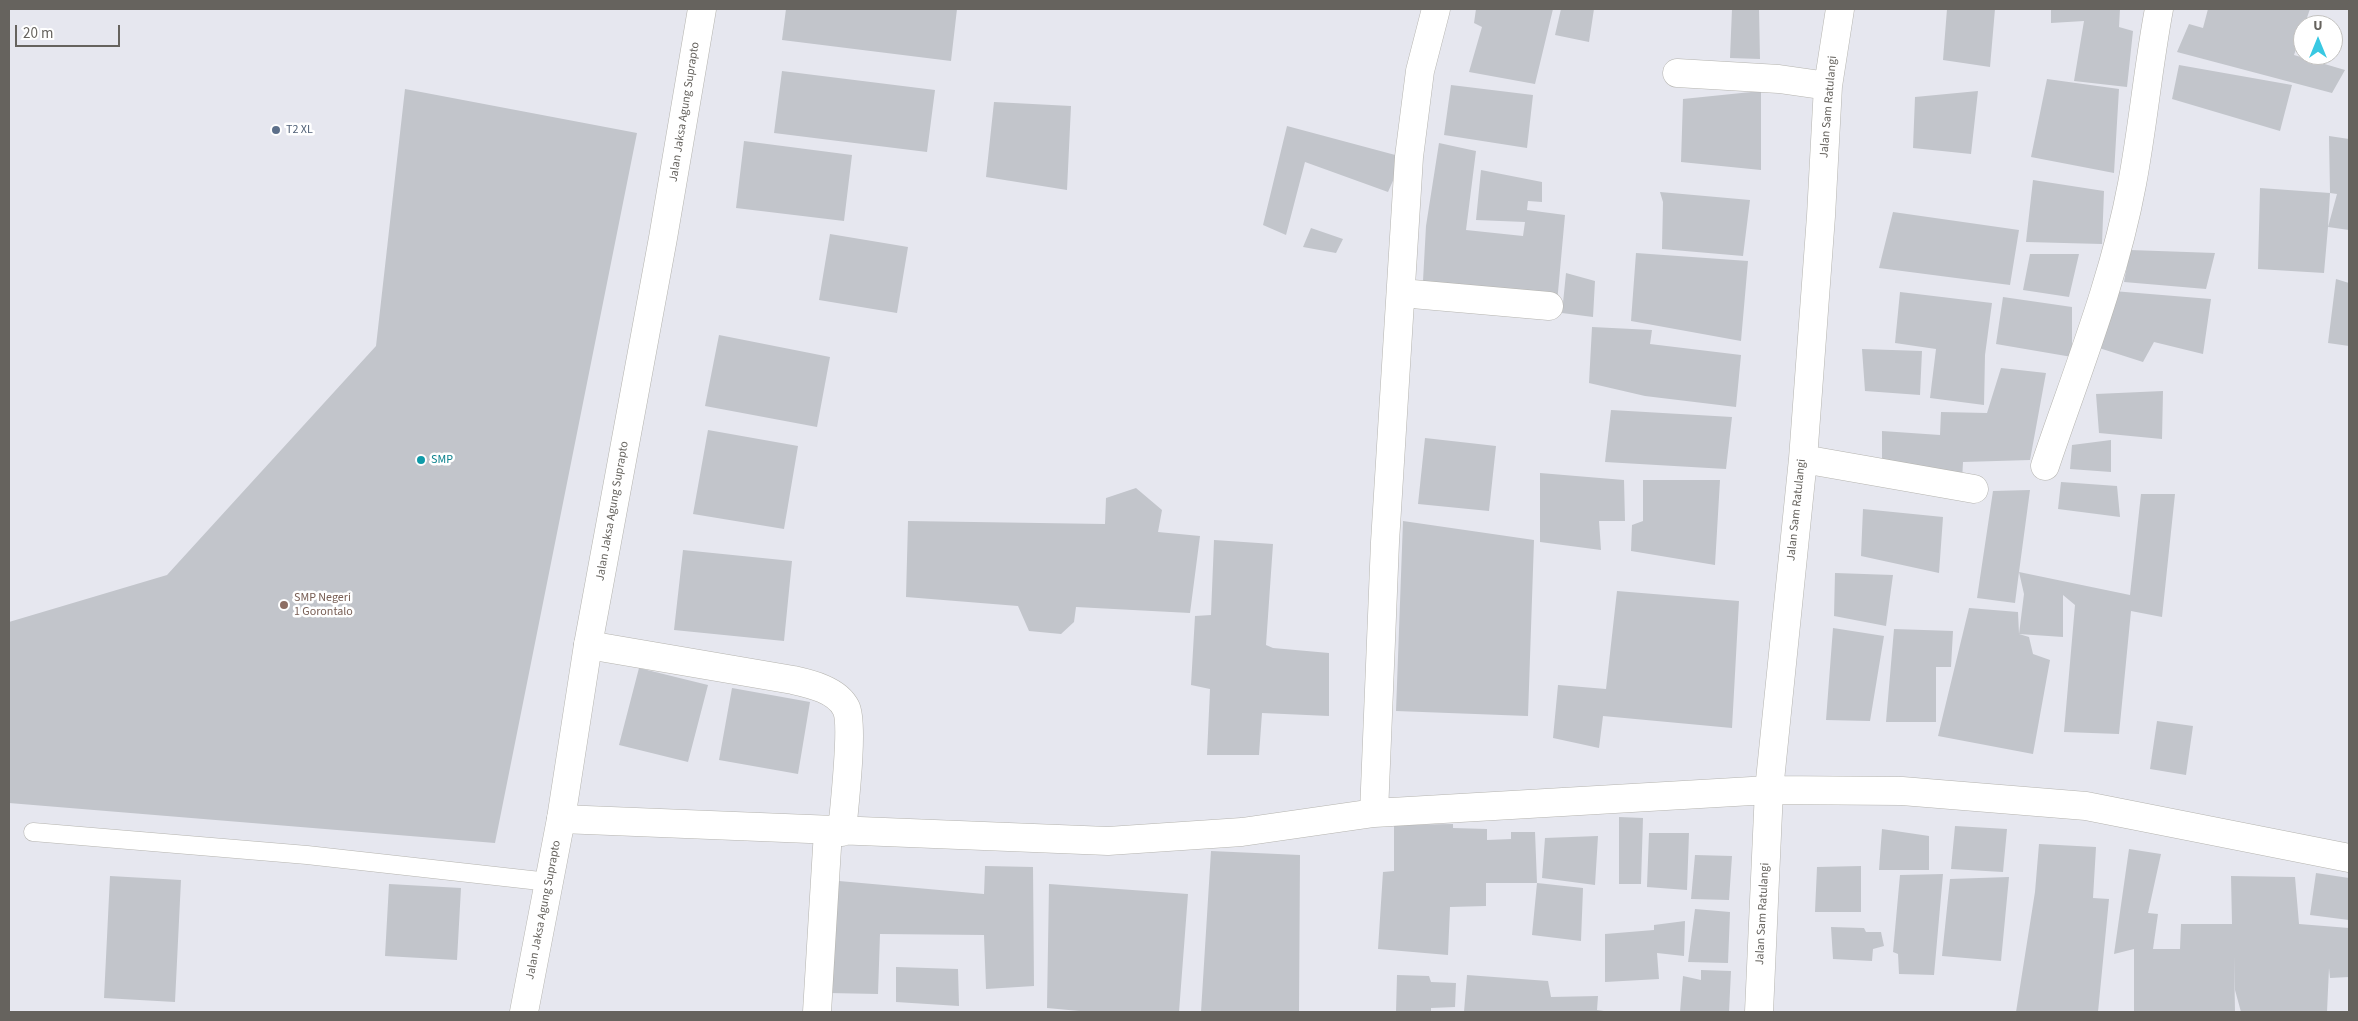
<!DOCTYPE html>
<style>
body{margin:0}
#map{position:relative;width:2358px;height:1021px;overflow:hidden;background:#e6e7ef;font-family:"Source Sans 3",sans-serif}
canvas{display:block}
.frame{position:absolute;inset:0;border:10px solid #66635e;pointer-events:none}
.north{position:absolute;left:2293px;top:15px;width:50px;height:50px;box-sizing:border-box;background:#fff;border:1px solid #c2c1bf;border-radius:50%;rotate:0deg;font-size:14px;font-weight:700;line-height:20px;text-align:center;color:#66635e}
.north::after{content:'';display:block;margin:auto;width:18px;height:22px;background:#39c8e2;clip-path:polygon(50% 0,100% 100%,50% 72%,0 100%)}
.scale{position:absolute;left:15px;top:25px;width:105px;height:22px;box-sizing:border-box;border:2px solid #66635e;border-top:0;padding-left:6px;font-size:15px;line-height:18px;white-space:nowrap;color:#66635e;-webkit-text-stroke:4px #fff;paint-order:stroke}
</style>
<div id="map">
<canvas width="2358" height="1021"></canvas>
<div class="frame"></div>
<div class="north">U</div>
<div class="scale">20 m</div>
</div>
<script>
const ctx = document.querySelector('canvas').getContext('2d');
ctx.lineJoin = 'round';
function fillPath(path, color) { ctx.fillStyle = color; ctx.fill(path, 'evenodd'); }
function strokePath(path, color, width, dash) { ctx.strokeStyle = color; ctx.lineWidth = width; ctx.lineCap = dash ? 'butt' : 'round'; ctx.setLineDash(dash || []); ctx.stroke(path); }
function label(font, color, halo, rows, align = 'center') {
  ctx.font = font + ' "Source Sans 3",sans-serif'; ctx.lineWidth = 5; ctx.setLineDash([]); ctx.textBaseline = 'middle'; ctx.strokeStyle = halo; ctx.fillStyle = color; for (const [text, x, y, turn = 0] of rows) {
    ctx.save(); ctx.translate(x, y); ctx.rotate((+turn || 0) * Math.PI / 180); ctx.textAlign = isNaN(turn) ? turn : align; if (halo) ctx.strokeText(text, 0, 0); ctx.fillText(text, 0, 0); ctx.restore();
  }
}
fillPath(new Path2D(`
 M 786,9 L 957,9 L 951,61 L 782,40 Z
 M 1476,9 L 1553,9 L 1535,84 L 1469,72 L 1482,27 L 1474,23 Z
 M 1561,9 L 1594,9 L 1589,42 L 1555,35 Z
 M 1732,9 L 1759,9 L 1760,59 L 1730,58 Z
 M 1947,9 L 1995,9 L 1990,67 L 1943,60 Z
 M 2051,9 L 2120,9 L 2119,27 L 2133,31 L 2127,87 L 2074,81 L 2084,21 L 2051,23 Z
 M 2208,9 L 2310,9 L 2294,55 L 2345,70 L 2332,93 L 2177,52 L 2189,24 L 2203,28 Z
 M 2179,65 L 2292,85 L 2280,131 L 2172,99 Z
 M 782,71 L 935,90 L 927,152 L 774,133 Z
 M 2047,79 L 2119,89 L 2114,173 L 2031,157 Z
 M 1451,85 L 1533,95 L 1527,148 L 1444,135 Z
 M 405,89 L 637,133 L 495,843 L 9,803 L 9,622 L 167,575 L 376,346 Z
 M 1761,91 L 1761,170 L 1681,162 L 1683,99 Z
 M 1978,91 L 1971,154 L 1913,148 L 1915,97 Z
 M 994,102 L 1071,106 L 1067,190 L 986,177 Z
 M 1287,126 L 1399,156 L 1400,165 L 1388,192 L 1305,162 L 1286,235 L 1263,225 Z
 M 2329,136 L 2349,139 L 2349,230 L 2328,227 L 2324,273 L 2258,269 L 2260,188 L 2330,193 L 2328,227 L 2337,194 L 2330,193 Z
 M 744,141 L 852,155 L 844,221 L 736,208 Z
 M 1439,143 L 1476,151 L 1466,230 L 1523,236 L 1525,222 L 1476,220 L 1481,170 L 1542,182 L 1542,202 L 1528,201 L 1527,210 L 1565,215 L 1557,303 L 1423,281 L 1426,226 Z
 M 2033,180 L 2104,191 L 2102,244 L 2026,242 Z
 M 1660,192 L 1750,200 L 1743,256 L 1662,249 L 1663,202 Z
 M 1893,212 L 2019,230 L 2010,285 L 1879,268 Z
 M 1311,228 L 1343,239 L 1336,253 L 1303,247 Z
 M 830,234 L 908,247 L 897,313 L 819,300 Z
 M 2130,250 L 2215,253 L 2206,289 L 2124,282 Z
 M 1636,253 L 1748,261 L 1741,341 L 1631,321 Z
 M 2030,254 L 2079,254 L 2069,297 L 2023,290 Z
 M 1566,273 L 1595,281 L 1593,317 L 1562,313 Z
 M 2336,279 L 2349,283 L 2349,346 L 2328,343 Z
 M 2113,291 L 2211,299 L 2203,354 L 2154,342 L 2143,362 L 2096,347 Z
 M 1900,292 L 1992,303 L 1985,355 L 1984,405 L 1930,398 L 1936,349 L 1895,343 Z
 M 2003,297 L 2072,307 L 2072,357 L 1996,344 Z
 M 1592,327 L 1652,330 L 1650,344 L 1741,355 L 1736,407 L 1645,396 L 1589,383 Z
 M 719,335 L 830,357 L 817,427 L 705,406 Z
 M 1862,349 L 1922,351 L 1920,395 L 1865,391 Z
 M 2001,368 L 2046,373 L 2030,460 L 1963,462 L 1962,481 L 1882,469 L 1882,431 L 1940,435 L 1941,412 L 1987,413 Z
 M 2163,391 L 2162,439 L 2099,433 L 2096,394 Z
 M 1611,410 L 1732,417 L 1726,469 L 1605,462 Z
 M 708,430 L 798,446 L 784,529 L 693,514 Z
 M 1425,438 L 1496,446 L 1489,511 L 1418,504 Z
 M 2111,440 L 2111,472 L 2070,469 L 2072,445 Z
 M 1540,473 L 1624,480 L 1625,521 L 1599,521 L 1601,550 L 1540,542 Z
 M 1643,480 L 1720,480 L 1715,565 L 1631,551 L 1632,525 L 1643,521 Z
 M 2061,482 L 2117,486 L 2120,517 L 2058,509 Z
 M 1136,488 L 1162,510 L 1158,532 L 1200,536 L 1190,613 L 1076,607 L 1074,622 L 1061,634 L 1029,631 L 1018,606 L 906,597 L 908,521 L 1105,524 L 1106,498 Z
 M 2030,490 L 2019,572 L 2130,595 L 2141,494 L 2175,494 L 2162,617 L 2131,611 L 2119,734 L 2064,732 L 2075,605 L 2063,595 L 2063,637 L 2019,634 L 2024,594 L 2019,572 L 2015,603 L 1977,598 L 1993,491 Z
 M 1863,509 L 1943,517 L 1939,573 L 1861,556 Z
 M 1403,521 L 1534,540 L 1528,716 L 1396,711 Z
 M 1214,540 L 1273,544 L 1266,645 L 1273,648 L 1329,653 L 1329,716 L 1262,713 L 1259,755 L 1207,755 L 1210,689 L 1191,685 L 1195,616 L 1211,615 Z
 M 683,550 L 792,561 L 784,641 L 674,630 Z
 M 1835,573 L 1893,575 L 1886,626 L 1834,616 Z
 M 1617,591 L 1739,601 L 1732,728 L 1603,716 L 1599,748 L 1553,738 L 1558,685 L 1606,689 Z
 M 1969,608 L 2018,612 L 2019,634 L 2029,637 L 2033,654 L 2050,660 L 2033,754 L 1938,736 Z
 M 1833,628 L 1884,636 L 1870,721 L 1826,720 Z
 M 1894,629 L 1953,631 L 1951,667 L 1936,667 L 1936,722 L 1886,722 Z
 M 639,668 L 708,685 L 688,762 L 619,745 Z
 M 732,688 L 810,702 L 798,774 L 719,760 Z
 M 2157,721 L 2193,726 L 2186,775 L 2150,769 Z
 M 1619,817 L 1643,818 L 1641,884 L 1619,884 Z
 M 1453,824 L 1453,828 L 1487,829 L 1487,840 L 1511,839 L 1511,832 L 1535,832 L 1537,883 L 1583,888 L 1581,941 L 1532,935 L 1537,883 L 1486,883 L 1486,906 L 1450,907 L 1448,955 L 1378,949 L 1383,872 L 1394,871 L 1394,825 Z
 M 1955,826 L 2007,829 L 2003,872 L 1951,869 Z
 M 1882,829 L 1929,836 L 1929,870 L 1879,870 Z
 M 1649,833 L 1689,833 L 1687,890 L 1647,887 Z
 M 1598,836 L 1595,885 L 1542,878 L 1545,838 Z
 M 2039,844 L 2096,847 L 2093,898 L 2109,899 L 2098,1012 L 2016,1012 L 2035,892 Z
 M 2129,849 L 2161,854 L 2148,913 L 2158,914 L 2153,949 L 2180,949 L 2181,924 L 2232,924 L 2231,876 L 2295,877 L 2299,924 L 2349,928 L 2349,977 L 2330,978 L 2329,968 L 2327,1012 L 2241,1012 L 2235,990 L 2234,956 L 2235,1012 L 2134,1012 L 2134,949 L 2114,954 Z
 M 1211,851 L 1300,855 L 1299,1012 L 1201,1012 Z
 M 1695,855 L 1732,856 L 1729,900 L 1691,899 Z
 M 985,866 L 1033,867 L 1034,986 L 986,989 L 984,935 L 880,934 L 878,994 L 829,993 L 839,881 L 984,894 Z
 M 1861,866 L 1861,912 L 1815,912 L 1817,867 Z
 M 2316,873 L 2349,878 L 2349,920 L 2310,915 Z
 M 1943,874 L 1934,975 L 1899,974 L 1898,954 L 1893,952 L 1900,875 Z
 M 110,876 L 181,880 L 175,1002 L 104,998 Z
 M 2009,877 L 2001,961 L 1942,956 L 1950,879 Z
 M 389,884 L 461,888 L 457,960 L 385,956 Z
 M 1049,884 L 1188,894 L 1179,1012 L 1090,1012 L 1047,1008 Z
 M 1695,909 L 1730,912 L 1728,963 L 1688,962 Z
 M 1685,921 L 1684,956 L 1657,953 L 1659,979 L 1605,982 L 1605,934 L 1654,930 L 1654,925 Z
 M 1831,927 L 1864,928 L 1866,932 L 1881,932 L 1884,946 L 1873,949 L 1872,961 L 1833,959 Z
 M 896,967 L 958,969 L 959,1006 L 896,1002 Z
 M 1701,970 L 1731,971 L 1729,1012 L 1680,1012 L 1683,976 L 1701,980 Z
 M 1397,975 L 1429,976 L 1431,982 L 1456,983 L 1455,1007 L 1431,1008 L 1431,1012 L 1396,1012 Z
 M 1467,975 L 1548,981 L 1551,997 L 1598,996 L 1597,1010 L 1611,1012 L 1464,1012 Z`), '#c2c5cb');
const service = new Path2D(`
 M 33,832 L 307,855 L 549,882`);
const minor = new Path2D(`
 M 1677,73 L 1779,79 L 1828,86
 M 1401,293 L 1549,306
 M 1803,459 L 1974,489
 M 2045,466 C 2076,374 2114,281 2132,184 C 2143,126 2148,67 2159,9
 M 588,645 L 793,680 C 811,684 837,690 846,708 C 854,724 844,809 842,832
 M 1374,813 L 1385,542 L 1409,157 L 1420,71 L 1436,9
 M 561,819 L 1108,841 L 1242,832 L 1374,813 L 1769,790 L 1902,791 L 2086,806 L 2349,858
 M 817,1012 L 828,831
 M 1759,1012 L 1769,790 L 1803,459 L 1821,216 L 1828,86 L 1840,9`);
const tertiary = new Path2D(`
 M 524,1012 L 561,819 L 588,645 L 663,238 L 702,9`);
strokePath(service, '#b5b4af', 19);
strokePath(minor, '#b5b4af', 29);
strokePath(tertiary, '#b5b4af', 29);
strokePath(service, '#fff', 18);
strokePath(minor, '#fff', 28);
strokePath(tertiary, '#fff', 28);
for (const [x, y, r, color] of [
 [276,130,5,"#5c6f8a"],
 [421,460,5,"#0f9aa8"],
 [284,605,5,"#8d6e63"]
]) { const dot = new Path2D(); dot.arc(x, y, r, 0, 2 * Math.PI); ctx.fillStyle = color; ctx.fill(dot); strokePath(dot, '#fff', 2); }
label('12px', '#66635e', '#fff', [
 ["Jalan Sam Ratulangi",1829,107,-85],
 ["Jalan Jaksa Agung Suprapto",685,112,-81],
 ["Jalan Sam Ratulangi",1797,510,-84],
 ["Jalan Jaksa Agung Suprapto",613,511,-80],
 ["Jalan Jaksa Agung Suprapto",544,910,-79],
 ["Jalan Sam Ratulangi",1763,914,-87]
]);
label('12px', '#4e5e75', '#fff', [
 ["T2 XL",286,130]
], 'left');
label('12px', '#0d838f', '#fff', [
 ["SMP",431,460]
], 'left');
label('12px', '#785e54', '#fff', [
 ["SMP Negeri",294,598],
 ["1 Gorontalo",294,612]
], 'left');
</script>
